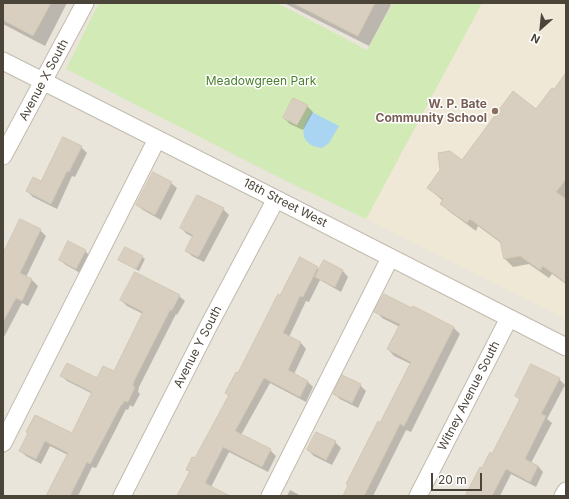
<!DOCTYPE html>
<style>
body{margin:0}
#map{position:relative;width:569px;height:499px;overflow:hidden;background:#f6f3ec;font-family:Inter,sans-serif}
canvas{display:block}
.frame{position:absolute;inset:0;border:4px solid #4b4439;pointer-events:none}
.north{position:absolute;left:521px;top:8px;width:40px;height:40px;-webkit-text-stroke:3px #fff;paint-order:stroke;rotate:207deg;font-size:11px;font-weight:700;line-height:16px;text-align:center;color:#4b4439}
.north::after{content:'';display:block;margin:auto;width:14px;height:18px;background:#4b4439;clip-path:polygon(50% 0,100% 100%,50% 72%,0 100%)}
.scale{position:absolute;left:431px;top:473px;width:51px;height:18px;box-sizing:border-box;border:2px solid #4b4439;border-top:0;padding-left:5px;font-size:12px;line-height:14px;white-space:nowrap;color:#4b4439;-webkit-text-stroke:3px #fff;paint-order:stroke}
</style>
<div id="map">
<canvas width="569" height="499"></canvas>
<div class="frame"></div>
<div class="north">N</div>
<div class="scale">20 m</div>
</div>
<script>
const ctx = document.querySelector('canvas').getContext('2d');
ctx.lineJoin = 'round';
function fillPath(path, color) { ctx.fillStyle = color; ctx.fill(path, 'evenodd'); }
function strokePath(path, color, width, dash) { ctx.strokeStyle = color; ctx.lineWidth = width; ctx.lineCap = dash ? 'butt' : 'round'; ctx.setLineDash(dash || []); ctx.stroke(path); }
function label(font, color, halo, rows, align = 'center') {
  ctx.font = font + ' Inter,sans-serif'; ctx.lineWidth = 3; ctx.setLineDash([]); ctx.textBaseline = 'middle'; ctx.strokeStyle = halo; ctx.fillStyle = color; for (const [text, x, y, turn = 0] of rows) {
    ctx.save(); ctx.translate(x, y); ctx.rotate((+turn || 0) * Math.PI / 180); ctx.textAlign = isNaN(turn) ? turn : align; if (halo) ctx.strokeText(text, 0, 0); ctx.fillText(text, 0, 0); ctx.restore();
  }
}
fillPath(new Path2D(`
 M 3,3 L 566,3 L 566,496 L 3,496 Z`), '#eae5da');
fillPath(new Path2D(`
 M 482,3 L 566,3 L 566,319 L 366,219 Z`), '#efe8d6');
fillPath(new Path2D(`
 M 99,3 L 277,3 L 367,50 L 393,3 L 482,3 L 366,219 L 284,180 L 66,69 Z`), '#d2eab5');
fillPath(new Path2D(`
 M 312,112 L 339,126 L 329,143 L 322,148 C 310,147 301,140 304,127 C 306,122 309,117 312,112 Z`), '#a9d4f2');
fillPath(new Path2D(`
 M 3,3 L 67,3 L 45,46 L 3,24 Z
 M 284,3 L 389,3 L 391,5 L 369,46 Z
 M 566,75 L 565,200 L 566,284 L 552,274 L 549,278 L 529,264 L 513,267 L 505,259 L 501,243 L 478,226 L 476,231 L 450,212 L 441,204 L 443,201 L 428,188 L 462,162 L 537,111 L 555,90 Z
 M 307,106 L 313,112 L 303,130 L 290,124 L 284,118 Z
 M 81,147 L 87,153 L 75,177 L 72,176 L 57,209 L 33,197 L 27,191 L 41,182 Z
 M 171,183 L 177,188 L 161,220 L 143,210 L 137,205 Z
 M 223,209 L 229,215 L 204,262 L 192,256 L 186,250 L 193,237 L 187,234 L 181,228 Z
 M 40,230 L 46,236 L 26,277 L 32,280 L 38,286 L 28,306 L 22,303 L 4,337 L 3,256 Z
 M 85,251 L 91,257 L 82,274 L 66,265 L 60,260 Z
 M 142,257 L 145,259 L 139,271 L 122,262 L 120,260 Z
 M 300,259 L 320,270 L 324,262 L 343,271 L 348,277 L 341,292 L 320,280 L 309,302 L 306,301 L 289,337 L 301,343 L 306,349 L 294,374 L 308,382 L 313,387 L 306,402 L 270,383 L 241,435 L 270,450 L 276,456 L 268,472 L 229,452 L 211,487 L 224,496 L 178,496 L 190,472 L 187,469 L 196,459 L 229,396 L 226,393 L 239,374 Z
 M 179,296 L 185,301 L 177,315 L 176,314 L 139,387 L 138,392 L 140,394 L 133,407 L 130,405 L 128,410 L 126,409 L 96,468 L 92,467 L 78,496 L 47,496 L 68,455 L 50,446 L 41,464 L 26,456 L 20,450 L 29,434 L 27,432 L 72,434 L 93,394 L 67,381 L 62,376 L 98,379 L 114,372 L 143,314 L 127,306 L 121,300 Z
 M 413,307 L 454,328 L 460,334 L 411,432 L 406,430 L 373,496 L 344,496 L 411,364 L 394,356 L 388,349 L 400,327 L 382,318 L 376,311 L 412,309 Z
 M 559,379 L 565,385 L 547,419 L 552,423 L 531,463 L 538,466 L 543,472 L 536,487 L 511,474 L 500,496 L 466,496 L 493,455 L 520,400 L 516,396 Z
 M 360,385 L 366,391 L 358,408 L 340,399 L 334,394 Z
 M 335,442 L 341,448 L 332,465 L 314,456 L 308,450 Z
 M 290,490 L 301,496 L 287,496 Z`), '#0003');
const building = new Path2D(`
 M 3,3 L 51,3 L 33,36 L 3,20 Z
 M 293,3 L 375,3 L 358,36 Z
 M 566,73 L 566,179 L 556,192 L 566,199 L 566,283 L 543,266 L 540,270 L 520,256 L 504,259 L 500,241 L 470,219 L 467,223 L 440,204 L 443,199 L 427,188 L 440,170 L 438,153 L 450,151 L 462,160 L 513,91 L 536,109 L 552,88 L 554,89 Z
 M 293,98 L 308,105 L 297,125 L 283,118 Z
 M 63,137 L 82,146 L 69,172 L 67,171 L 51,204 L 26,191 L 33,177 L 41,181 Z
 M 153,172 L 172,182 L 155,215 L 136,205 Z
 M 197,195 L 224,208 L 198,257 L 185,251 L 193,235 L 180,228 Z
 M 20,219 L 41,229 L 20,273 L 32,279 L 22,301 L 16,298 L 3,322 L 3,254 Z
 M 68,241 L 86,250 L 76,269 L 59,260 Z
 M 125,247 L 143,256 L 136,269 L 118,260 Z
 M 300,257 L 318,267 L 303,297 L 300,296 L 283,333 L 301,342 L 288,370 L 308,381 L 300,397 L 264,378 L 235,431 L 271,449 L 262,467 L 223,447 L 205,483 L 230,496 L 177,496 L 190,471 L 186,470 L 192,457 L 195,458 L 229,395 L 225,393 L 236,372 L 238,373 L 278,294 L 280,295 Z
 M 324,260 L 343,270 L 335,287 L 315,277 Z
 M 135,272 L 180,295 L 172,310 L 170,310 L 134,381 L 133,386 L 135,387 L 128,402 L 124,401 L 122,405 L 121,405 L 90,464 L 87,462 L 70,496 L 46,496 L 68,453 L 45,441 L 36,459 L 19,451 L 28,433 L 26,432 L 35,415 L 72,433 L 92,392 L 60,376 L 67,363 L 97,378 L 103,366 L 114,371 L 143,312 L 120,300 Z
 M 384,294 L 412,308 L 413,306 L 454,327 L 404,426 L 400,424 L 364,496 L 343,496 L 348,485 L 346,484 L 378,421 L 380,423 L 411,362 L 387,349 L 400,324 L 374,312 Z
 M 531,364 L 560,378 L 541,414 L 546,416 L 525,459 L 538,466 L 530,482 L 506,469 L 492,496 L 465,496 L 480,467 L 482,468 L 490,452 L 492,454 L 520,399 L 515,396 Z
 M 342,375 L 361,384 L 352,403 L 333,394 Z
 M 316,432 L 336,441 L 326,460 L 307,450 Z`);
fillPath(building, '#d8cfc1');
strokePath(building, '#d3c7b4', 1);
const minor = new Path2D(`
 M 3,61 L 276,199 L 566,347
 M 3,156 L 85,3
 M 3,443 L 157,139
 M 122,496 L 209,325 L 276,199
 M 270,496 L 390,258
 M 418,496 L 509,318
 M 563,496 L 566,491`);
strokePath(minor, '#c2bbae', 19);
strokePath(minor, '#fff', 17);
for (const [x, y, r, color] of [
 [495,111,4,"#8d6e63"]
]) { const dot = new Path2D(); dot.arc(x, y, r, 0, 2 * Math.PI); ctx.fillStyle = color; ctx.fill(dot); strokePath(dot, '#fff', 1.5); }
label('12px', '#4b4439', '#fff', [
 ["Avenue X South",44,80,-62],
 ["18th Street West",285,203,27],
 ["Avenue Y South",198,347,-63],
 ["Witney Avenue South",469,396,-63]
]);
label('12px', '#4a7f2a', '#fff', [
 ["Meadowgreen Park",261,81]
]);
label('bold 12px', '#785e54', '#fff', [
 ["W. P. Bate",487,104],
 ["Community School",487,118]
], 'right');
</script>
